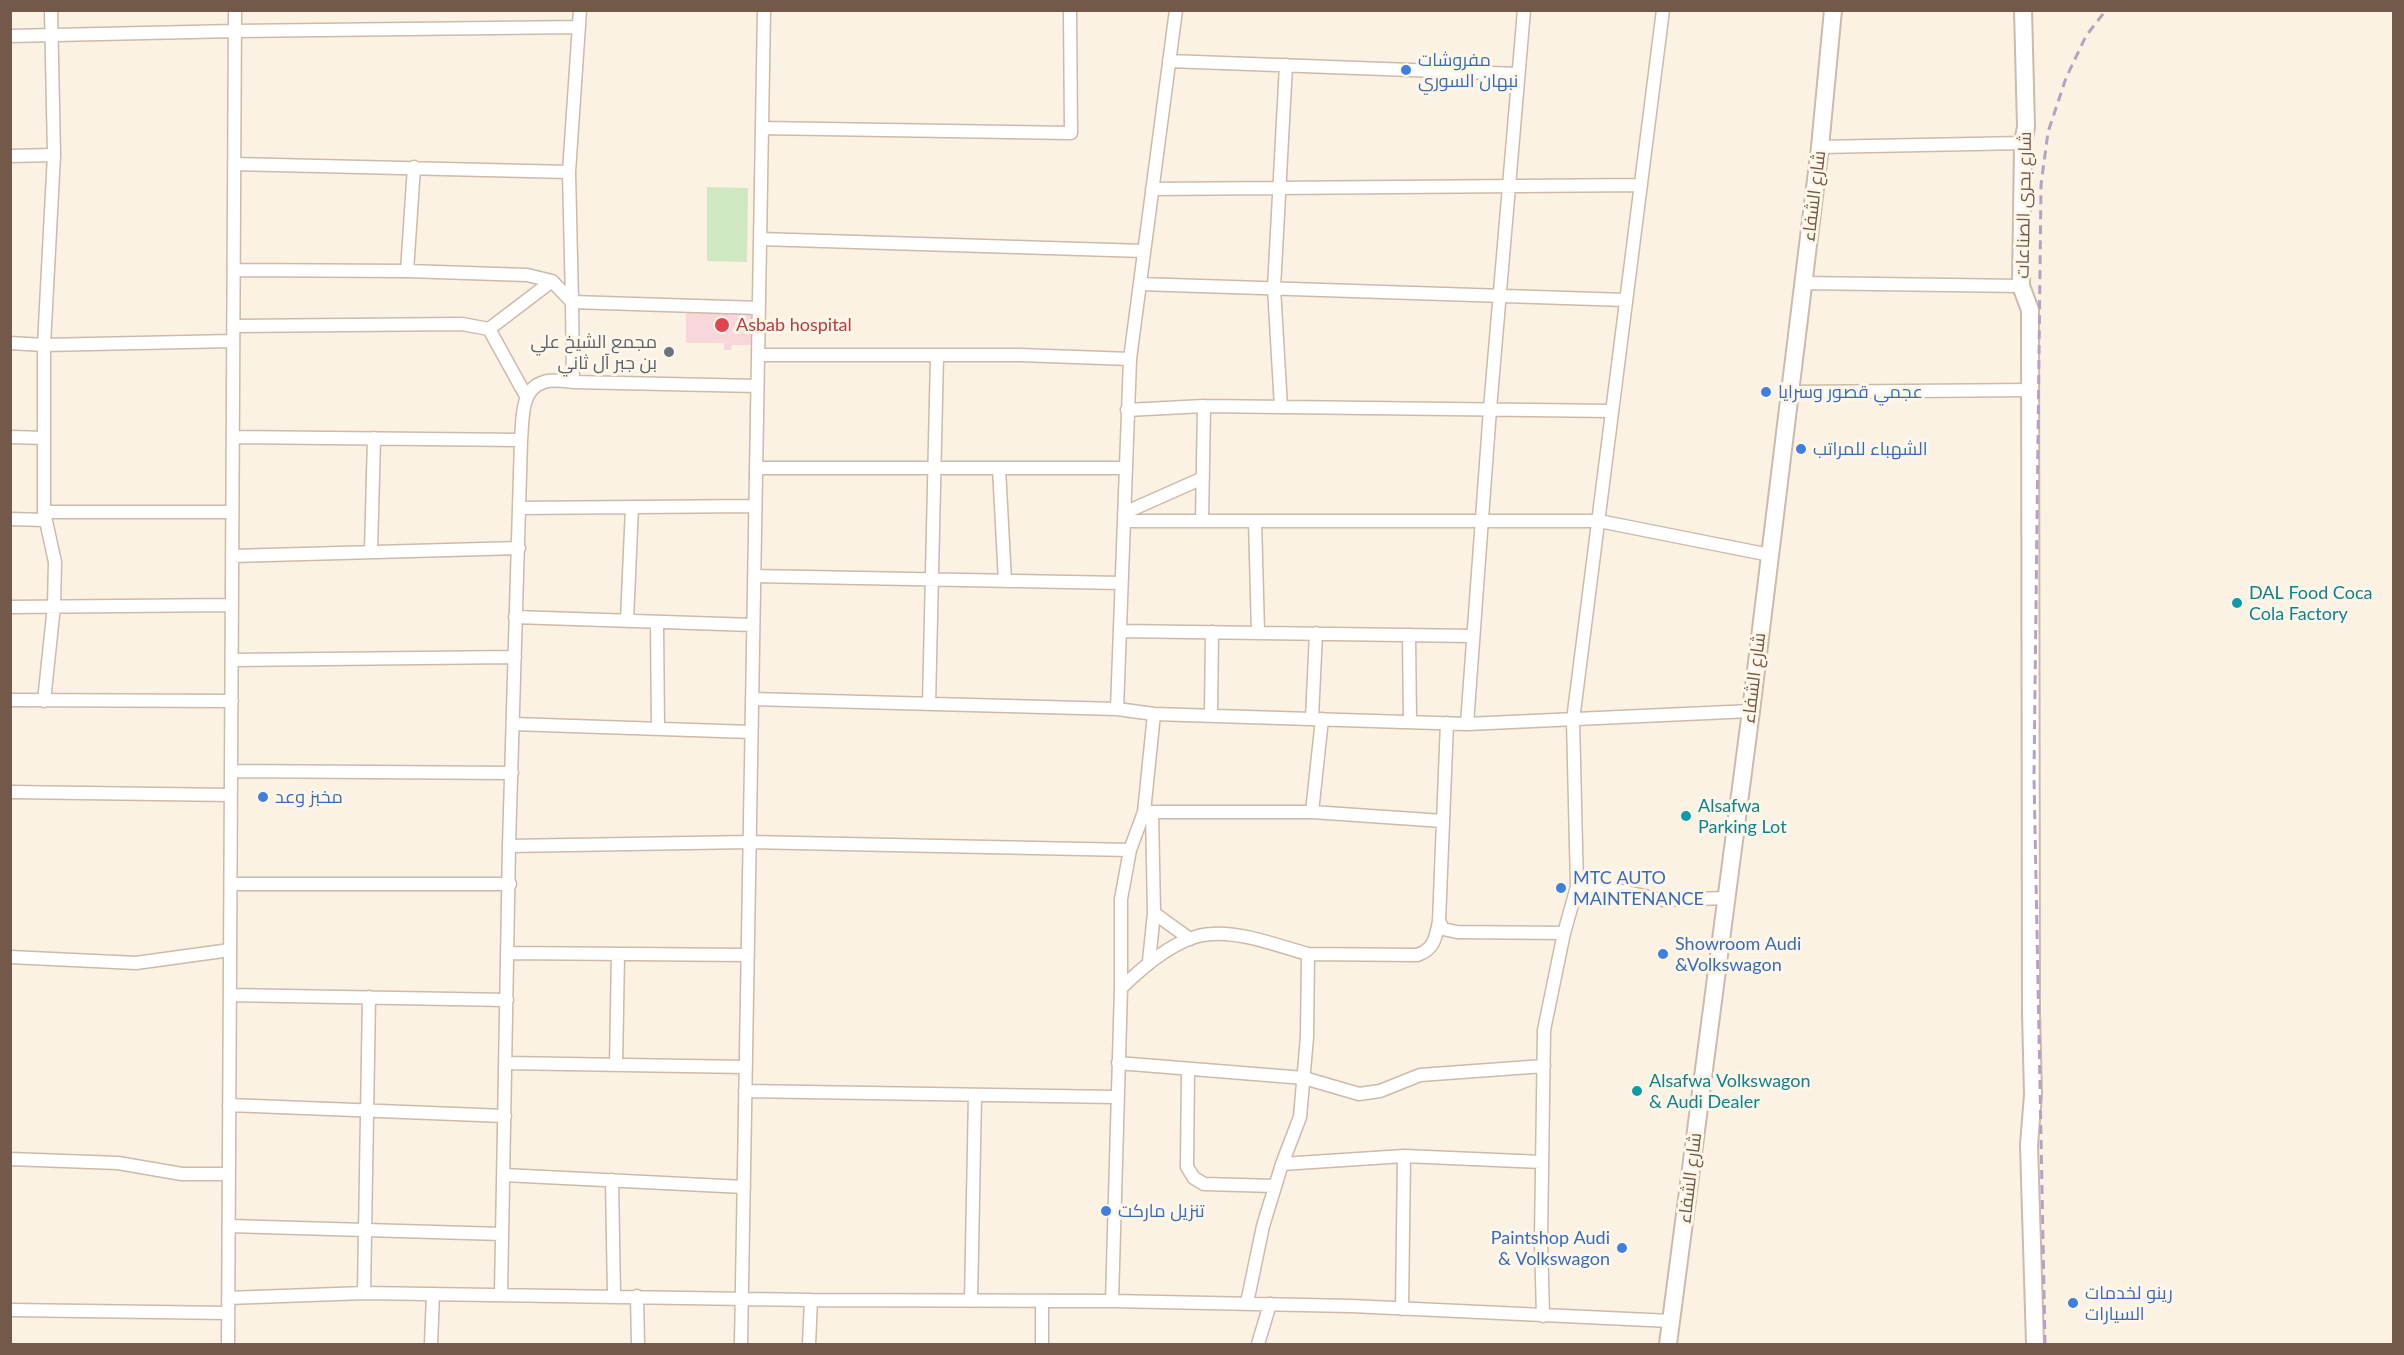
<!DOCTYPE html>
<meta charset="utf-8">
<style>
body{margin:0}
#map{position:relative;width:2404px;height:1355px;overflow:hidden;background:#fbf2e3;font-family:Lato,sans-serif}
canvas{display:block}
.frame{position:absolute;inset:0;border:12px solid #72594a;pointer-events:none}
</style>
<div id="map">
<canvas width="2404" height="1355"></canvas>
<div class="frame"></div>
</div>
<script>
const ctx = document.querySelector('canvas').getContext('2d');
ctx.lineJoin = 'round';
function fillPath(path, color) { ctx.fillStyle = color; ctx.fill(path, 'evenodd'); }
function strokePath(path, color, width, dash) { ctx.strokeStyle = color; ctx.lineWidth = width; ctx.lineCap = dash ? 'butt' : 'round'; ctx.setLineDash(dash || []); ctx.stroke(path); }
function label(font, color, halo, rows, align = 'center') {
  ctx.font = font + ' Lato,Cairo,sans-serif'; ctx.lineWidth = 6; ctx.setLineDash([]); ctx.textBaseline = 'middle'; ctx.strokeStyle = halo; ctx.fillStyle = color; for (const [text, x, y, turn = 0] of rows) {
    ctx.save(); ctx.translate(x, y); ctx.rotate((+turn || 0) * Math.PI / 180); ctx.textAlign = isNaN(turn) ? turn : align; if (halo) ctx.strokeText(text, 0, 0); ctx.fillText(text, 0, 0); ctx.restore();
  }
}
fillPath(new Path2D(`
 M 686,307 L 758,308 L 758,345 L 732,345 L 731,350 L 724,350 L 724,343 L 686,343 Z`), '#f8d6d9');
fillPath(new Path2D(`
 M 707,187 L 748,188 L 747,262 L 707,261 Z`), '#d0e8c2');
const minor = new Path2D(`
 M 580,10 L 569,172 L 572,302 L 759,308
 M 10,36 L 235,31 L 579,27
 M 1169,61 L 1518,74
 M 762,128 L 1071,133 L 1070,10
 M 1820,147 L 2023,143
 M 10,156 L 54,155
 M 234,164 L 569,172
 M 1152,189 L 1641,185
 M 760,239 L 1144,251
 M 234,270 L 407,271 L 527,275 L 552,281 L 572,302 L 573,382 C 564,381 552,379 544,382 C 520,389 523,419 521,440 L 509,846 L 501,1294
 M 407,271 L 414,167
 M 1803,283 L 2021,286
 M 1140,284 L 1626,300
 M 233,326 L 462,324 L 489,329 L 526,396
 M 489,329 L 552,281
 M 10,343 L 44,345 L 233,341
 M 758,355 L 1020,355 L 1130,359
 M 573,382 L 757,386
 M 1790,392 L 2030,390
 M 1281,407 L 1274,288 L 1286,65
 M 1127,410 L 1204,406 L 1612,411
 M 10,437 L 44,438
 M 233,437 L 521,440
 M 756,468 L 1126,468
 M 999,468 L 1005,581
 M 519,508 L 755,506
 M 44,512 L 232,512
 M 1124,513 L 1203,478
 M 10,519 L 45,520
 M 1124,521 L 1599,521 L 1770,555
 M 1202,521 L 1204,406
 M 1255,521 L 1258,632
 M 371,551 L 374,438
 M 232,556 L 519,548
 M 754,576 L 1121,583
 M 10,607 L 231,605
 M 515,617 L 753,625
 M 627,620 L 632,507
 M 657,622 L 658,729
 M 1120,631 L 1473,636
 M 1409,635 L 1410,722
 M 232,660 L 515,657
 M 752,699 L 1117,709 L 1154,714 L 1467,724 L 1751,711
 M 10,700 L 232,701
 M 44,701 L 54,606 L 55,562 L 44,512 L 44,345 L 54,155 L 51,10
 M 929,704 L 937,356
 M 1117,709 L 1130,359 L 1176,10
 M 1211,715 L 1212,632
 M 1312,718 L 1316,633
 M 1322,719 L 1312,812 L 1443,821
 M 513,724 L 751,732
 M 1467,724 L 1490,409 L 1524,10
 M 231,771 L 512,773
 M 10,792 L 231,795
 M 1144,812 L 1312,812
 M 509,846 L 749,842 L 1130,850
 M 231,884 L 510,884
 M 1577,887 L 1573,720 L 1663,10
 M 1154,913 L 1190,939
 M 1439,921 L 1443,929 L 1457,932 L 1564,933
 M 508,953 L 748,955
 M 1308,954 L 1417,955 C 1434,950 1436,937 1439,921 L 1447,723
 M 10,957 L 136,963 L 230,950
 M 1149,961 L 1154,913 L 1152,812
 M 1121,988 C 1144,966 1179,935 1212,934 C 1244,932 1278,946 1308,954 L 1307,1037 L 1300,1117 L 1282,1164 L 1263,1226 L 1247,1303
 M 230,995 L 507,1000
 M 506,1063 L 746,1067
 M 1118,1063 L 1304,1078 L 1359,1094 L 1380,1091 L 1420,1075 L 1544,1066
 M 616,1065 L 618,954
 M 1188,1069 L 1187,1167 L 1194,1178 L 1204,1184 L 1275,1186
 M 745,1091 L 1116,1097
 M 229,1105 L 505,1116
 M 10,1159 L 118,1163 L 182,1174 L 229,1174
 M 1282,1164 L 1404,1156 L 1542,1162
 M 504,1175 L 744,1187
 M 612,1180 L 614,1296
 M 229,1226 L 502,1234
 M 364,1293 L 369,997
 M 637,1296 L 638,1344
 M 228,1298 L 364,1293 L 811,1300 L 1112,1301 L 1351,1306 L 1671,1321
 M 971,1301 L 975,1095
 M 1112,1301 L 1121,988 L 1121,899 L 1130,850 L 1144,812 L 1154,714
 M 1402,1309 L 1404,1156
 M 10,1310 L 228,1313
 M 1543,1316 L 1541,1240 L 1544,1030 L 1564,933 L 1577,887 L 1599,886 L 1663,900 L 1726,898
 M 228,1344 L 235,10
 M 431,1344 L 433,1294
 M 741,1344 L 764,10
 M 809,1344 L 811,1300
 M 1042,1344 L 1042,1302
 M 1258,1344 L 1270,1304`);
const tertiary = new Path2D(`
 M 2023,10 L 2026,127 L 2023,143 L 2021,286 L 2030,310 L 2031,1012 L 2033,1095 L 2029,1145 L 2035,1344
 M 1668,1344 L 1751,711 L 1820,147 L 1833,10`);
strokePath(minor, '#ccbaaa', 15);
strokePath(tertiary, '#ccbaaa', 20);
strokePath(minor, '#fff', 12);
strokePath(tertiary, '#fff', 16);
strokePath(new Path2D(`
 M 2045,1344 L 2034,776 L 2041,185 L 2048,132 L 2066,78 L 2086,36 L 2106,10`), '#b5a2c3', 3, [9, 6]);
for (const [x, y, r, color] of [
 [1406,70,6,"#3f7fe0"],
 [722,325,8,"#e0444e"],
 [669,352,6,"#6b7280"],
 [1766,392,6,"#3f7fe0"],
 [1801,449,6,"#3f7fe0"],
 [2237,603,6,"#0f9aa8"],
 [263,797,6,"#3f7fe0"],
 [1686,816,6,"#0f9aa8"],
 [1561,888,6,"#3f7fe0"],
 [1663,954,6,"#3f7fe0"],
 [1637,1091,6,"#0f9aa8"],
 [1106,1211,6,"#3f7fe0"],
 [1622,1248,6,"#3f7fe0"],
 [2073,1303,6,"#3f7fe0"]
]) { const dot = new Path2D(); dot.arc(x, y, r, 0, 2 * Math.PI); ctx.fillStyle = color; ctx.fill(dot); strokePath(dot, '#fef6e8', 2); }
label('18px', '#366cbe', '#fef6e8', [
 ["مفروشات",1418,60],
 ["نبهان السوري",1418,81],
 ["عجمي قصور وسرايا",1778,392],
 ["الشهباء للمراتب",1813,449],
 ["مخبز وعد",275,797],
 ["MTC AUTO",1573,878],
 ["MAINTENANCE",1573,899],
 ["Showroom Audi",1675,944],
 ["&Volkswagon",1675,965],
 ["تنزيل ماركت",1118,1211],
 ["Paintshop Audi",1610,1238,"right"],
 ["& Volkswagon",1610,1259,"right"],
 ["رينو لخدمات",2085,1293],
 ["السيارات",2085,1314]
], 'left');
label('18px', '#72594a', '#fef6e8', [
 ["شارع الشفاء",1814,196,-83],
 ["شارع بحرى الصناعات",2024,205,-89],
 ["شارع الشفاء",1754,678,-83],
 ["شارع الشفاء",1690,1178,-83]
]);
label('18px', '#be3a42', '#fef6e8', [
 ["Asbab hospital",736,325]
], 'left');
label('18px', '#5b616d', '#fef6e8', [
 ["مجمع الشيخ علي",657,342],
 ["بن جبر آل ثاني",657,363]
], 'right');
label('18px', '#0d838f', '#fef6e8', [
 ["DAL Food Coca",2249,593],
 ["Cola Factory",2249,614],
 ["Alsafwa",1698,806],
 ["Parking Lot",1698,827],
 ["Alsafwa Volkswagon",1649,1081],
 ["& Audi Dealer",1649,1102]
], 'left');
</script>
